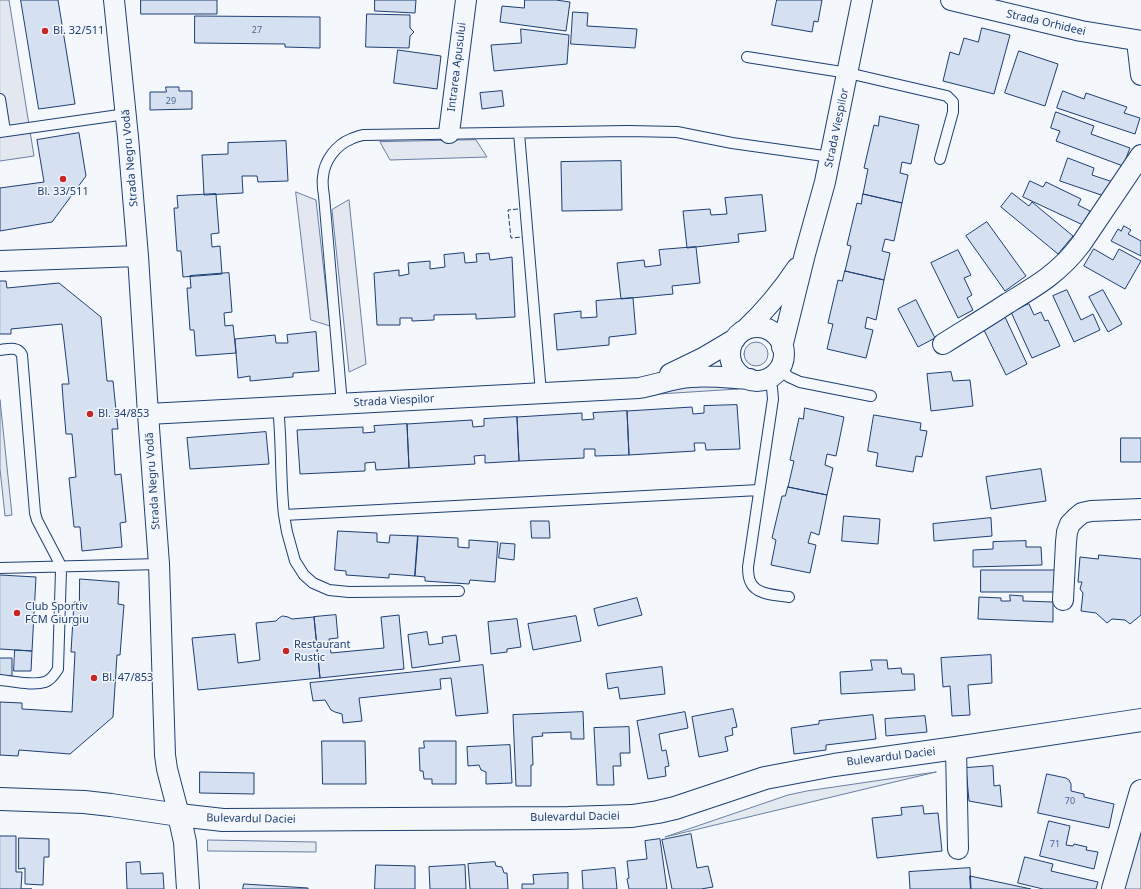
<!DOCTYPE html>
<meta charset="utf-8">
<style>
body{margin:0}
canvas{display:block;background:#f4f7fb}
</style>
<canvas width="1141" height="889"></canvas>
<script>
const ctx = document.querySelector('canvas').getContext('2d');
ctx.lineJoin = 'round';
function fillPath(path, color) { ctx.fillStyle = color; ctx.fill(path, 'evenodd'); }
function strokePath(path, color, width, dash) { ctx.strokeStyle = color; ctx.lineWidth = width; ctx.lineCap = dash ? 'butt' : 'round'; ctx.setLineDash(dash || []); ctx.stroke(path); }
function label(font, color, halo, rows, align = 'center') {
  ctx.font = font + ' "Noto Sans",sans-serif'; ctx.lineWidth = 3; ctx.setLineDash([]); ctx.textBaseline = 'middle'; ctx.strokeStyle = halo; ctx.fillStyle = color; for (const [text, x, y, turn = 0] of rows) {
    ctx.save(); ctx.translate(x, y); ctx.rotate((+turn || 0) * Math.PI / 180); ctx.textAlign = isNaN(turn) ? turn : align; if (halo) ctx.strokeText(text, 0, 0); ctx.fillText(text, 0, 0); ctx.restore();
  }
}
const green = new Path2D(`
 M744 354a12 12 0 1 1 24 0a12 12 0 1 1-24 0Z
 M 717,386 L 738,389 L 643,395 L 670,387 Z
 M 0,400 L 12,515 L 5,516 L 0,469 Z
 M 936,772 L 665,837 L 788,795 L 807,791 Z
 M 1141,831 L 1141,889 L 1124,889 Z
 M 208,840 L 316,842 L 316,852 L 208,851 Z`);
fillPath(green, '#e3e9f0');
strokePath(green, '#687fa3', 1);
const parking = new Path2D(`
 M 0,0 L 9,0 L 34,156 L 0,161 Z
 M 476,140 L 487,157 L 390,160 L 380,142 Z
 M 296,192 L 316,200 L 330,326 L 311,320 Z
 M 349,200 L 366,364 L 349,372 L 332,210 Z`);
fillPath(parking, '#e3e8f0');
strokePath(parking, '#687fa3', 1);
const building = new Path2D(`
 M 21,0 L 58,0 L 75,104 L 39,109 Z
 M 141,0 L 217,0 L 217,14 L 141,14 Z
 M 375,0 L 416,0 L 415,13 L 375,11 Z
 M 525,0 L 556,0 L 570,2 L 566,31 L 500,22 L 502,6 L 524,8 Z
 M 777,0 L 822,0 L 818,22 L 814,21 L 812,32 L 772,25 Z
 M 573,12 L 588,13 L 587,26 L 637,29 L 635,48 L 571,44 Z
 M 367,14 L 410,15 L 410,28 L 414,32 L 410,36 L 409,48 L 366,47 Z
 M 195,16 L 320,17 L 320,48 L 285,47 L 285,44 L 195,43 Z
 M 982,28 L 1010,35 L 994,94 L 943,81 L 950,52 L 959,55 L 964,38 L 978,42 Z
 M 521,29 L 569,35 L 567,64 L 494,71 L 491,45 L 521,43 Z
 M 398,50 L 441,56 L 437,89 L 394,83 Z
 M 1019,51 L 1058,64 L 1045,106 L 1005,93 Z
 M 166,87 L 179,87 L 179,91 L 192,91 L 192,109 L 150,110 L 150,92 L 166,92 Z
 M 502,91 L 504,106 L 482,109 L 480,93 Z
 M 1063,91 L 1084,99 L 1086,93 L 1127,107 L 1124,113 L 1140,118 L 1135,134 L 1057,108 Z
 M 1056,112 L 1094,126 L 1091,134 L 1130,148 L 1123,166 L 1056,141 L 1060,131 L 1051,128 Z
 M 880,116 L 919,125 L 911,164 L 902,162 L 900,173 L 908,175 L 902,203 L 863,194 L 868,169 L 864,168 L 874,125 L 878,126 Z
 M 79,133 L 86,176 L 52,222 L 0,231 L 0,188 L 44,182 L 37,140 Z
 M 286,141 L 288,181 L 258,182 L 257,176 L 242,176 L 243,193 L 204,195 L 202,155 L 228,154 L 228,143 Z
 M 1068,158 L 1094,168 L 1092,175 L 1113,182 L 1107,197 L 1060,181 Z
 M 621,161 L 622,210 L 562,211 L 561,162 Z
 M 1030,181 L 1043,187 L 1046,182 L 1081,199 L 1078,205 L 1090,211 L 1083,225 L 1023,197 Z
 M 1012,193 L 1029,206 L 1032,202 L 1073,236 L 1058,254 L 1001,207 Z
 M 216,194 L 219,233 L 211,234 L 212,247 L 220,246 L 222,274 L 183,277 L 181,251 L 177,251 L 174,208 L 178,208 L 177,196 Z
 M 863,194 L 902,203 L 894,241 L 885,239 L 882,251 L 890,253 L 884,280 L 845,271 L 851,246 L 847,245 L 857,203 L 861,204 Z
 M 762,195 L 766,231 L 738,234 L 739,242 L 687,248 L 683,211 L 710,209 L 711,215 L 727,214 L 725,198 Z
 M 987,222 L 1026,276 L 1005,291 L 966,236 Z
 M 1124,226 L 1131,230 L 1128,234 L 1141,241 L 1141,256 L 1111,241 L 1118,229 L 1121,231 Z
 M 696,247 L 700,283 L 672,286 L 673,294 L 621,299 L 617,263 L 644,260 L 645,267 L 661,265 L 659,250 Z
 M 1094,249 L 1113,260 L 1119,249 L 1141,261 L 1125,289 L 1084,266 Z
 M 958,250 L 971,275 L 964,278 L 972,295 L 967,298 L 973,310 L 958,318 L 931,263 Z
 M 464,253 L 465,263 L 477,262 L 476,254 L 489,253 L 490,260 L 512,257 L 515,317 L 476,319 L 476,314 L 434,315 L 434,320 L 412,321 L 412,318 L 400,318 L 400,325 L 377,325 L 374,273 L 399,270 L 399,276 L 409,274 L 408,263 L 430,261 L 430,269 L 445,267 L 444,255 Z
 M 845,271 L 884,280 L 876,320 L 867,317 L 865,328 L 873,330 L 866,358 L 827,349 L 833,324 L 828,323 L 838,280 L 842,281 Z
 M 229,273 L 232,312 L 224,313 L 225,326 L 233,325 L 236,353 L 196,356 L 194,330 L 190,330 L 187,288 L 191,288 L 190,276 Z
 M 0,281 L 6,281 L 7,288 L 59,283 L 101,317 L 107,381 L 113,381 L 118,429 L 112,429 L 115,475 L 121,474 L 126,522 L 120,523 L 122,547 L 82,551 L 80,527 L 74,527 L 69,478 L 76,477 L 72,434 L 66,434 L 63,399 L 62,384 L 69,384 L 62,324 L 11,329 L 11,334 L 0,334 Z
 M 1067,290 L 1081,320 L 1093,314 L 1100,330 L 1074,342 L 1053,296 Z
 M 1103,290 L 1122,324 L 1108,332 L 1089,297 Z
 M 633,298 L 636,334 L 609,337 L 609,345 L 557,350 L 554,314 L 581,311 L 581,318 L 597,317 L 596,301 Z
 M 916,300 L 935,338 L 918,347 L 898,309 Z
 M 1029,304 L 1034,315 L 1041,312 L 1045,321 L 1048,320 L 1060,346 L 1032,358 L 1011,312 Z
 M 1005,317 L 1027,364 L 1006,375 L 983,328 Z
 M 316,332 L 319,371 L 293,373 L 293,377 L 250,381 L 250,376 L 238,378 L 235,339 L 275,335 L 276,343 L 288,343 L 287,335 Z
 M 951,372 L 953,381 L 970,380 L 973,406 L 931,411 L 927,374 Z
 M 737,405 L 740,449 L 706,450 L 705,443 L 694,443 L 695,451 L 629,455 L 627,411 L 692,407 L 693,414 L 704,413 L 704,406 Z
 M 805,408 L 844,417 L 836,456 L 827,454 L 825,465 L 833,468 L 827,495 L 788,487 L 794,461 L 790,460 L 799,418 L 803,419 Z
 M 627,411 L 629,455 L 595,456 L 595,449 L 584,449 L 584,458 L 519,461 L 517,417 L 582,413 L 582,420 L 594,419 L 593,413 Z
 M 874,415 L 921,423 L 920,430 L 927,431 L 922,457 L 916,456 L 913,472 L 876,466 L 878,453 L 868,451 Z
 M 517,417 L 519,461 L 485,463 L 485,455 L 474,456 L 475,464 L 409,468 L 407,424 L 472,420 L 473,427 L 484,426 L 484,419 Z
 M 407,424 L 409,468 L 376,470 L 375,462 L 365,463 L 365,471 L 300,474 L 297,430 L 363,427 L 363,433 L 375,432 L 374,426 Z
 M 266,432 L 269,464 L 190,469 L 187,438 Z
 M 1121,438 L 1141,438 L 1141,462 L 1121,462 Z
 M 1041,469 L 1046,501 L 991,509 L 986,477 Z
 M 788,487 L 827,495 L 819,535 L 811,532 L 808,543 L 816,545 L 810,573 L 771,565 L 776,540 L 772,538 L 782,496 L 785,496 Z
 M 844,516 L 880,519 L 878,544 L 842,541 Z
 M 991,518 L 992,536 L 934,541 L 933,524 Z
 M 531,521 L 549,521 L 550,538 L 532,538 Z
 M 338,531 L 377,533 L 377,542 L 389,543 L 390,535 L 418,536 L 415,576 L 389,574 L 389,578 L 346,575 L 346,571 L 335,570 Z
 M 418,536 L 458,538 L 458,547 L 469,548 L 469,540 L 498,542 L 495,582 L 470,580 L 469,584 L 425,581 L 425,577 L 415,576 Z
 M 1026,541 L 1026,547 L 1041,547 L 1042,565 L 973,567 L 973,550 L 993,549 L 993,542 Z
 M 501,543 L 515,544 L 514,560 L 499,558 Z
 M 1099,555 L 1141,559 L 1141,615 L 1130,624 L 1125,620 L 1112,619 L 1107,623 L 1096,613 L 1081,611 L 1083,593 L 1080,589 L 1082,582 L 1078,582 L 1080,557 L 1098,559 Z
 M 981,570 L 1056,570 L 1056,592 L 981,592 Z
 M 0,575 L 36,577 L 32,651 L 0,649 Z
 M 80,579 L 119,582 L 118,604 L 124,605 L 120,655 L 117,655 L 113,717 L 70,754 L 19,750 L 18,756 L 0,755 L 0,702 L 22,703 L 22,709 L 72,712 L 75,652 L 71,652 L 74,602 L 79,602 Z
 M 1010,595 L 1023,596 L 1023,601 L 1053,602 L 1053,622 L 978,619 L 979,597 L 1001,598 L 1001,601 L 1010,601 Z
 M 637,598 L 642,615 L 598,626 L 594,609 Z
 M 336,615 L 338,638 L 329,639 L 331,653 L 384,648 L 381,617 L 399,615 L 404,669 L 320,678 L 314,617 Z
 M 283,616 L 288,617 L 292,619 L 314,617 L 320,678 L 198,690 L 192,638 L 235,634 L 238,663 L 260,660 L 256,623 L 276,621 L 279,618 Z
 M 576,616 L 581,641 L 533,650 L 528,624 Z
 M 517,619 L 521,647 L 507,649 L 507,652 L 491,654 L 488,622 Z
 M 427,632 L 429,645 L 443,643 L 442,637 L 456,635 L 460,661 L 412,668 L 408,635 Z
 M 15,650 L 32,651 L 31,671 L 14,671 Z
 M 991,655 L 992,683 L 968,685 L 970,715 L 952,716 L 950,686 L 943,687 L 941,658 Z
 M 0,658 L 12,658 L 12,676 L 0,676 Z
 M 871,660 L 887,660 L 888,669 L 901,668 L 902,674 L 914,674 L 915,690 L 841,694 L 840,672 L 872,670 Z
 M 483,665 L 488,713 L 456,716 L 451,678 L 440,679 L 441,689 L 359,698 L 362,721 L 343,723 L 342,714 L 335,712 L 331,710 L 325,700 L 313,701 L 310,683 Z
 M 662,667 L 665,694 L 620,699 L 618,687 L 608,689 L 606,674 Z
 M 733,709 L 737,727 L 732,728 L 733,735 L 725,737 L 728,751 L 699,757 L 692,717 Z
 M 583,712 L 584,739 L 571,739 L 571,732 L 542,733 L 543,736 L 532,737 L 533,765 L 531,765 L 531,786 L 516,786 L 513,715 Z
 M 685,712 L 688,728 L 659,734 L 662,751 L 666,750 L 669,766 L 665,767 L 666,776 L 648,779 L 637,721 Z
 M 873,715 L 876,739 L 826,745 L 826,750 L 794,754 L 791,728 L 819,724 L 819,721 Z
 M 925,716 L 927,732 L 886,736 L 885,719 Z
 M 629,727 L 630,753 L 620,753 L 621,766 L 613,766 L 614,785 L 597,785 L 594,728 Z
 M 322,741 L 365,741 L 366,784 L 323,784 Z
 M 424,741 L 456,741 L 456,784 L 432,784 L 432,779 L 424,779 L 423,771 L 420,771 L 419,748 L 424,748 Z
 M 510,745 L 512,783 L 486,784 L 486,772 L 481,770 L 479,765 L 468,766 L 467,747 Z
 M 993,766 L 994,786 L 1000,785 L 1002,807 L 969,801 L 966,768 Z
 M 200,772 L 254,773 L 254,794 L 200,793 Z
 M 1047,774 L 1066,778 L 1069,780 L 1071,784 L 1071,791 L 1084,794 L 1084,797 L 1114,804 L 1109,828 L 1038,813 Z
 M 923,806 L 924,814 L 938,813 L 942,851 L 877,858 L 872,818 L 902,815 L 901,808 Z
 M 1049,821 L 1070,826 L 1066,845 L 1073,846 L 1074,844 L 1087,847 L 1086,850 L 1098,852 L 1094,869 L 1040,856 Z
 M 691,834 L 697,868 L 708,866 L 713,887 L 701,889 L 672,889 L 662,840 Z
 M 0,836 L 16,836 L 16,872 L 22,872 L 21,889 L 32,889 L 0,889 Z
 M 19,838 L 49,839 L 49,857 L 44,857 L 43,885 L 25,884 L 25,868 L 19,869 Z
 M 660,839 L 667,889 L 629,889 L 627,879 L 629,878 L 627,861 L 647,859 L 645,841 Z
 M 1025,857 L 1053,864 L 1051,871 L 1098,882 L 1096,889 L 1043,889 L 1018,883 Z
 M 140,862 L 141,874 L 163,873 L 164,889 L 127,889 L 126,863 Z
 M 495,862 L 496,866 L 502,867 L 504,873 L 507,873 L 508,889 L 470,889 L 468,864 Z
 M 376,865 L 415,866 L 415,889 L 375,889 Z
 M 465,865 L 466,889 L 430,889 L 429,867 Z
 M 615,868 L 617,889 L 583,889 L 582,871 Z
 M 970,868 L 971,889 L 910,889 L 909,872 Z
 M 568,873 L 568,889 L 522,889 L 522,884 L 534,884 L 533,875 Z
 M 970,876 L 1031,889 L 971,889 Z
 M 244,884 L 308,888 L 308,889 L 243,889 Z`);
fillPath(building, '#d5e0f0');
strokePath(building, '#1d3f73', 1);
const lane = new Path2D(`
 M 747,57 L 848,73 L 947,96 L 953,102 L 953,112 L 940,159
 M 0,99 L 5,131
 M 0,132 L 126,114
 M 519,133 L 541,393
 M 0,350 C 8,349 18,346 22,355 L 35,513 L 37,520 L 59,562 L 61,570 L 58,669 C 55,674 51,680 45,682 C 33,686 12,681 0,680
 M 779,369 L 789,377 L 800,382 L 871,396
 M 768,378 L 772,388 L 773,399 L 748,567 C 748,572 748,578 751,583 C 757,595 776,595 789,597
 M 342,404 L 324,196 C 323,190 322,183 323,177 C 324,161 336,145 351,139 C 355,137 359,136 363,135 L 628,131 L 677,132 L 732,143 L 831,157
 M 278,407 C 282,443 280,479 284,515 L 759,490
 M 284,515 L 287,532 L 295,561 L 304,575 L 313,583 L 329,590 L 349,592 L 459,591
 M 0,568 L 159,564`);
const street = new Path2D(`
 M 114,0 L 128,137 L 138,256 L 148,414 L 159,564 L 165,755 L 167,769 L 179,815
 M 951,0 L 1081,31 L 1141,41
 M 1137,41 L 1141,75
 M 449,133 L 466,0
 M 0,261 L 138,256
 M730 354a27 27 0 1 1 54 0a27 27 0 1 1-54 0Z
 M 745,330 C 766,310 781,292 797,268
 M 943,344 C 965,330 987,317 1008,303 C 1038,285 1060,272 1081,244 L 1141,155
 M 782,347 L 805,254 L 825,182 L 862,0
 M 670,374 L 703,358 L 735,339
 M 148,414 L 639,388 C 656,385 673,378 691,377 C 710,375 730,378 750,379
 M 1063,600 L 1066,542 L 1067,532 L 1070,524 L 1076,518 L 1082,513 L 1091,511 L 1141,509
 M 956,748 L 958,849`);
const secondary = new Path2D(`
 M 0,799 L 84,802 L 111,805 L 179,815 L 223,820 L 568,818 L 632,816 L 658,812 L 675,808 L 765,778 L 834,765 L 956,748 L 1141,720
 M 179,815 L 185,842 L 188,889
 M 1113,889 L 1141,791`);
strokePath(lane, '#1d3f73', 12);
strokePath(street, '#1d3f73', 22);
strokePath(secondary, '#1d3f73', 24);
strokePath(lane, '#f4f7fb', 10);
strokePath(street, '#f4f7fb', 20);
strokePath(secondary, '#f4f7fb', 22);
strokePath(new Path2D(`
 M 518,209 L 508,210 L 511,238 L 522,237`), '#1d3f73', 1, [5, 2]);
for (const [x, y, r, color] of [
 [45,31,4,"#c62828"],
 [63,179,4,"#c62828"],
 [90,414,4,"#c62828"],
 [17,613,4,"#c62828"],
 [286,651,4,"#c62828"],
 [94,678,4,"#c62828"]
]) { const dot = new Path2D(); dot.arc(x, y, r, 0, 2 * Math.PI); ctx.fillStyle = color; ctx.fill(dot); strokePath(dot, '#f4f7fb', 1.5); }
label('9px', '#4b6792', null, [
 ["27",257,30],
 ["29",171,101],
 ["70",1070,801],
 ["71",1055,844]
]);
label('11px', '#1d3f73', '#f4f7fb', [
 ["Strada Orhideei",1046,23,13],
 ["Intrarea Apusului",457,67,-83],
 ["Strada Viespilor",837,128,-78],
 ["Strada Negru Vodă",130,158,-95],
 ["Strada Viespilor",394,401,-3],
 ["Strada Negru Vodă",153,481,-94],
 ["Bulevardul Daciei",891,757,-7],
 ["Bulevardul Daciei",575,817,-1],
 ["Bulevardul Daciei",251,819,1]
]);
label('11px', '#1d3f73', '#f4f7fb', [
 ["Bl. 32/511",53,31],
 ["Bl. 33/511",63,192,"center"],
 ["Bl. 34/853",98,414],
 ["Club Sportiv",25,607],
 ["FCM Giurgiu",25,620],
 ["Restaurant",294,645],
 ["Rustic",294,658],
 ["Bl. 47/853",102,678]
], 'left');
</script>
